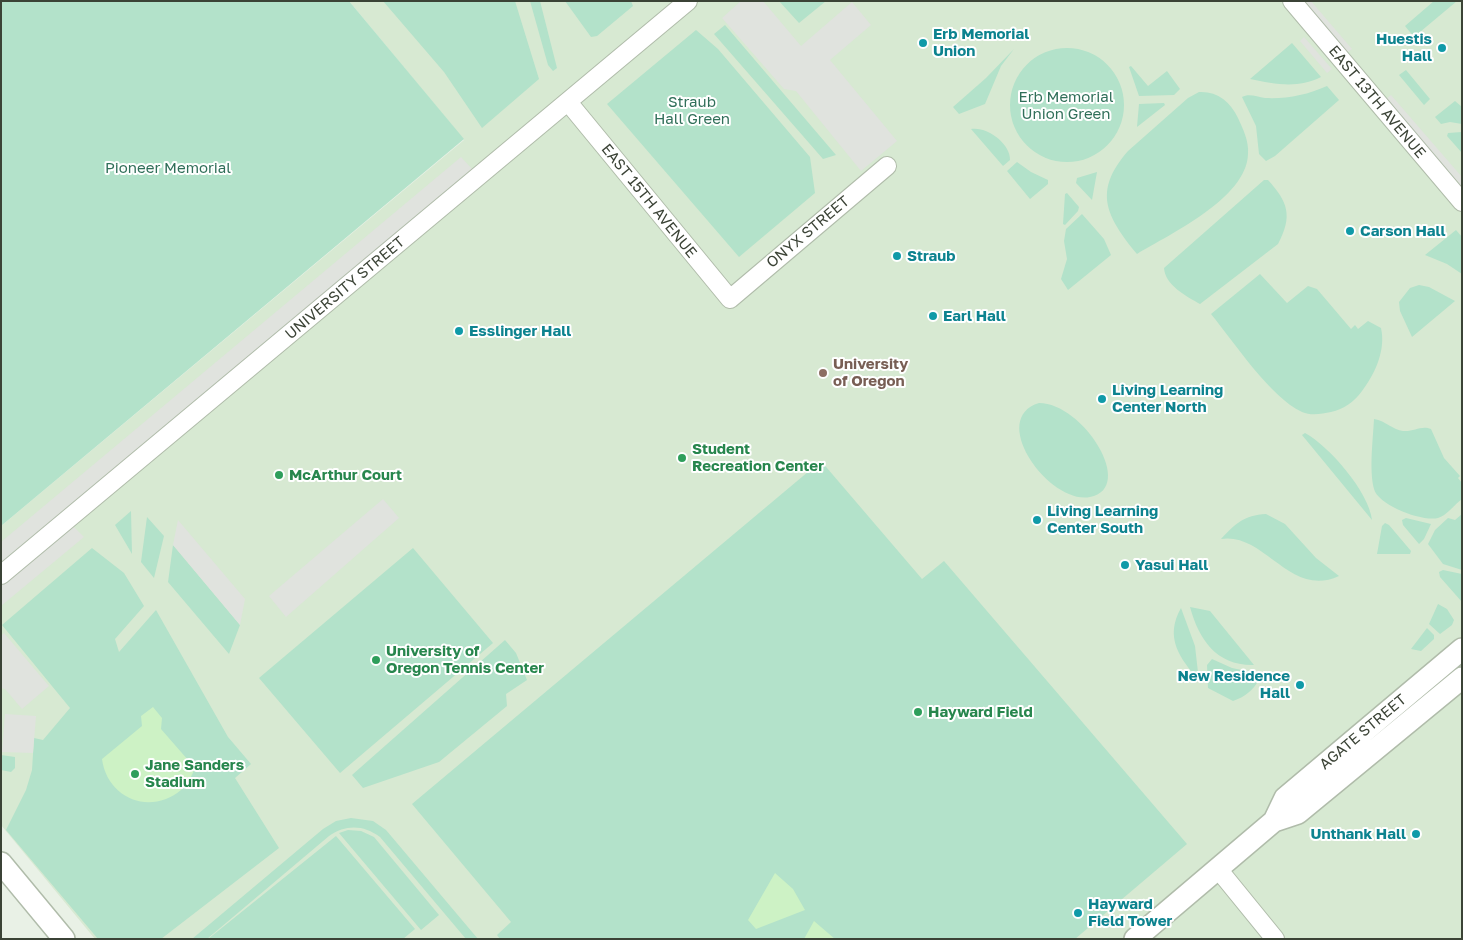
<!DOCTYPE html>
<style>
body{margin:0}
#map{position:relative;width:1463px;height:940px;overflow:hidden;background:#e9f1e6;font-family:"Golos Text",sans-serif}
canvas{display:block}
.frame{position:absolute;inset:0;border:2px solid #3b4336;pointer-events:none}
</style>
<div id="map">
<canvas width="1463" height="940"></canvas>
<div class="frame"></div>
</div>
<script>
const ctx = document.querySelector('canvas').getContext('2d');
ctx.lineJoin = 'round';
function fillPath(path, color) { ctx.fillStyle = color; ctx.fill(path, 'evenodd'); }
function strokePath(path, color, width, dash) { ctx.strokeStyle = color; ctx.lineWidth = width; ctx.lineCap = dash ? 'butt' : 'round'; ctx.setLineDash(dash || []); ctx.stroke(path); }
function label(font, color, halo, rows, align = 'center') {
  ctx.font = font + ' "Golos Text",sans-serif'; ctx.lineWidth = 4; ctx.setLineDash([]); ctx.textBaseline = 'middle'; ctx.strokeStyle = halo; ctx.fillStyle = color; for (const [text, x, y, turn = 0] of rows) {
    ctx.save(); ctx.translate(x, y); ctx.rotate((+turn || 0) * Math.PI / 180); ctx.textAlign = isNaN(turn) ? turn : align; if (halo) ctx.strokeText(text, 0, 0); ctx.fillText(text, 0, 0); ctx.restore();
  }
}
fillPath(new Path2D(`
 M 349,1 L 1462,1 L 1462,939 L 95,939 L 1,825 L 1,526 L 464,140 Z`), '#d7e9d2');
fillPath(new Path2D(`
 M 1,1 L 349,1 L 464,139 L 1,526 Z
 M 383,1 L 515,1 L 539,79 L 482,128 L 444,72 Z
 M 530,1 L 540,1 L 557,68 L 553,71 L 548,65 Z
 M 565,1 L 631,1 L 633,6 L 597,36 L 591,37 Z
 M 779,1 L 826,1 L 799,23 Z
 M 1434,1 L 1457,1 L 1414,37 L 1405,26 Z
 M 725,25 L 836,155 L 823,159 L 714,34 Z
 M 696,30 L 718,49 L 810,157 L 815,193 L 739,257 L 607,104 Z
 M 1292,43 L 1321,77 C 1297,89 1275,84 1250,79 Z
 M1010 105a57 57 0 1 1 114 0a57 57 0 1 1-114 0Z
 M 1014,49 L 1001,66 L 985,104 L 959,114 L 953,107 L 986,78 Z
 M 1131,66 L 1148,86 L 1167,71 L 1180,89 L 1174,95 L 1139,96 L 1129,67 Z
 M 1406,70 L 1430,99 L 1424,105 L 1399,75 Z
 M 1327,86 L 1339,100 L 1275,156 L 1266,161 L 1259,154 L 1256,126 L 1242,97 C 1249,93 1257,97 1265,98 C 1287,99 1307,95 1327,86 Z
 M 1199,92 C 1217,91 1230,101 1238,118 C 1243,129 1249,141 1248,154 C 1247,198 1170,234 1137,254 C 1107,217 1092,192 1128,151 L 1188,98 Z
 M 1455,101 L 1462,107 L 1462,124 L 1450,122 L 1441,124 L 1435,117 Z
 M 1164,103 L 1165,105 L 1137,127 L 1139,104 Z
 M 971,129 C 987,126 1011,144 1010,160 L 1003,166 Z
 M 1462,132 L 1462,153 L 1447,136 L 1448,133 Z
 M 1017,162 L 1031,172 L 1048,180 L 1048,184 L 1030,199 L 1007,171 Z
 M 1097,172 L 1092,200 L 1076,183 L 1077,178 Z
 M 1264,180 L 1268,180 C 1288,202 1293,216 1278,244 L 1200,304 C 1186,296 1165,285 1164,268 Z
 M 1067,193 L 1079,207 L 1078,211 L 1065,225 L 1063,224 L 1065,194 Z
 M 1082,214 L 1104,239 L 1111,255 L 1068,290 L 1061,279 L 1067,259 L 1064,241 L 1066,229 Z
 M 1456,230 L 1462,237 L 1462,274 L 1447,264 L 1425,255 Z
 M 1260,274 L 1287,303 L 1308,286 L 1317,289 L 1351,329 L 1355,325 L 1358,329 L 1368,321 L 1381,328 C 1386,350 1375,374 1362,391 C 1354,402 1344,409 1331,412 C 1322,414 1311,416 1302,412 C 1270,397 1234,342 1211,314 Z
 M 1419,285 L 1429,287 L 1455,301 L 1412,337 L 1400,311 L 1399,302 L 1410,288 Z
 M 1039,403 C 1083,403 1137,488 1090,497 C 1050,505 987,419 1039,403 Z
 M 1374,419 C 1386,421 1393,430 1403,431 C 1414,432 1421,425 1431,429 L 1444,458 L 1460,476 L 1458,478 L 1462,483 L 1462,499 C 1455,504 1446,516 1438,518 C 1422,522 1378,505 1374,489 C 1369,470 1373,439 1374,419 Z
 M 1305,433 C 1329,446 1369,492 1372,520 L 1302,435 Z
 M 821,461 L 922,579 L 944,561 L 1187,844 L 1075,939 L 500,939 L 497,935 L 511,922 L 412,804 Z
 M 131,511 L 132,554 L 115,525 Z
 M 1266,514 L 1285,524 L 1316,558 L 1339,576 C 1290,599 1265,532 1221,539 C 1235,524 1244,515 1266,514 Z
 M 1462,514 L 1462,570 L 1443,564 L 1428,544 L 1435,530 L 1448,518 L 1455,520 Z
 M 147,517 L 164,536 L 154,578 L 141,562 Z
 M 1406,518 L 1431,524 L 1424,539 L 1419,544 L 1403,525 L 1402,520 Z
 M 1385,523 L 1389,525 L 1411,551 L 1410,554 L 1377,554 L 1382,526 Z
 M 173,545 L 240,625 L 229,654 L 168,582 Z
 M 92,548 L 124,573 L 144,606 L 115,639 L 119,652 L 156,610 L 228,737 L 251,764 L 235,778 L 279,848 L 161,939 L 98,939 L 6,830 L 26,790 L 32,770 L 34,738 L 43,740 L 70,708 L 2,625 Z
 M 413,548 L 493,643 L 340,773 L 259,678 Z
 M 1443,570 L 1462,574 L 1462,602 L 1440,577 L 1439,572 Z
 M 1438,604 L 1447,609 L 1454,620 L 1452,625 L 1440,634 L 1429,624 Z
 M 1190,607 L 1210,611 L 1254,665 C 1217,666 1199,640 1190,607 Z
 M 1181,608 L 1195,646 L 1199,681 C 1180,658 1164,638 1181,608 Z
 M 1427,628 L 1434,635 L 1434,639 L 1421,651 L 1411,649 Z
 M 505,640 L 516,653 L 527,680 L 506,694 L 507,706 L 439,762 L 363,788 L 352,775 Z
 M 1212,659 L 1232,668 L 1256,673 L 1259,680 C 1253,690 1245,697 1233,701 L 1208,688 L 1207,665 Z
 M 1,755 L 15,757 L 15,768 L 11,772 L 1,770 Z
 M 351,818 L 373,821 L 386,830 L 478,939 L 466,939 L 380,837 C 364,825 346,824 329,836 L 207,939 L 192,939 L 323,829 L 336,821 Z
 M 348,830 L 361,831 L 374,837 L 439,915 L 421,930 L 339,833 Z
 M 336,836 L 415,929 L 403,939 L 208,939 Z`), '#b3e2ca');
fillPath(new Path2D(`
 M 153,707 L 162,718 L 161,729 L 195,768 C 192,776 187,785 181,790 C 150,816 107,798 102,759 L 142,726 L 141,716 Z
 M 775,873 L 793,889 L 805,910 L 756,929 L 748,920 Z
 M 814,921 L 835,939 L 804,939 Z`), '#cdf2c5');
fillPath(new Path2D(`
 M 741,1 L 763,1 L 801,46 L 852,2 L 871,25 L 830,60 L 897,141 L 861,171 L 796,91 L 784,89 L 722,18 Z
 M 1303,1 L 1311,1 L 1352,49 L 1347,53 Z
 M 1304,37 L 1332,69 L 1327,73 L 1300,41 Z
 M 1391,95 L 1462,177 L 1462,187 L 1386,99 Z
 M 461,157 L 473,170 L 1,565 L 1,542 Z
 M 383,499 L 399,518 L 286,617 L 269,596 Z
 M 178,520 L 245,599 L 240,625 L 173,545 Z
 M 72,525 L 84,537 L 1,606 L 1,585 Z
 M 4,633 L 49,686 L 22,709 L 5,689 L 1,688 L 1,636 Z
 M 5,714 L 36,716 L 33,753 L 2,752 Z`), '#e0e3de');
const minor = new Path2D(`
 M 1292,1 L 1462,202
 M 568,102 L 730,299 L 887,166
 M 1,575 L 688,1
 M 1218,869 L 1275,939`);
const tertiary = new Path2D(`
 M 1274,821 L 1285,798 L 1462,649
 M 1,863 L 64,939
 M 1135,939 L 1274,821 L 1298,813 L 1462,678`);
strokePath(minor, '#b0bcaa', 20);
strokePath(tertiary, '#b0bcaa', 24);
strokePath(minor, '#fff', 18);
strokePath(tertiary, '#fff', 21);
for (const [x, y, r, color] of [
 [923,43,5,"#0f9aa8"],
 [1442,48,5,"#0f9aa8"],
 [1350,231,5,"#0f9aa8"],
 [897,256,5,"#0f9aa8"],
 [933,316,5,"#0f9aa8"],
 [459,331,5,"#0f9aa8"],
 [823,373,5,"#8d6e63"],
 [1102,399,5,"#0f9aa8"],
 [682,458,5,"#2e9e5b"],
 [279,475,5,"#2e9e5b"],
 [1037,520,5,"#0f9aa8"],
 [1125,565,5,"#0f9aa8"],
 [376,660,5,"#2e9e5b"],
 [1300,685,5,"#0f9aa8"],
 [918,712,5,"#2e9e5b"],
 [135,774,5,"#2e9e5b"],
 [1416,834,5,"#0f9aa8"],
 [1078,913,5,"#0f9aa8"]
]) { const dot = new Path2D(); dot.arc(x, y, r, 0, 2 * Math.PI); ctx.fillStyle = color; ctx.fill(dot); strokePath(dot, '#fff', 2); }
label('bold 15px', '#0d838f', '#fff', [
 ["Erb Memorial",933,34],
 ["Union",933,51],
 ["Huestis",1432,39,"right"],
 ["Hall",1432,56,"right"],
 ["Carson Hall",1360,231],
 ["Straub",907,256],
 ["Earl Hall",943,316],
 ["Esslinger Hall",469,331],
 ["Living Learning",1112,390],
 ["Center North",1112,407],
 ["Living Learning",1047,511],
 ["Center South",1047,528],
 ["Yasui Hall",1135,565],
 ["New Residence",1290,676,"right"],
 ["Hall",1290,693,"right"],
 ["Unthank Hall",1406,834,"right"],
 ["Hayward",1088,904],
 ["Field Tower",1088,921]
], 'left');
label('15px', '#306f59', '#fff', [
 ["Erb Memorial",1066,97],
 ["Union Green",1066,114],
 ["Straub",692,102],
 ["Hall Green",692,119],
 ["Pioneer Memorial",168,168]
]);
label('15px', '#3b4336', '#fff', [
 ["EAST 13TH AVENUE",1377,102,50],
 ["EAST 15TH AVENUE",649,201,51],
 ["ONYX STREET",808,232,-40],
 ["UNIVERSITY STREET",345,288,-40],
 ["AGATE STREET",1363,732,-40]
]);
label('bold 15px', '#785e54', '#fff', [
 ["University",833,364],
 ["of Oregon",833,381]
], 'left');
label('bold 15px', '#27864d', '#fff', [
 ["Student",692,449],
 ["Recreation Center",692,466],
 ["McArthur Court",289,475],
 ["University of",386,651],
 ["Oregon Tennis Center",386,668],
 ["Hayward Field",928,712],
 ["Jane Sanders",145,765],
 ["Stadium",145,782]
], 'left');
</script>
